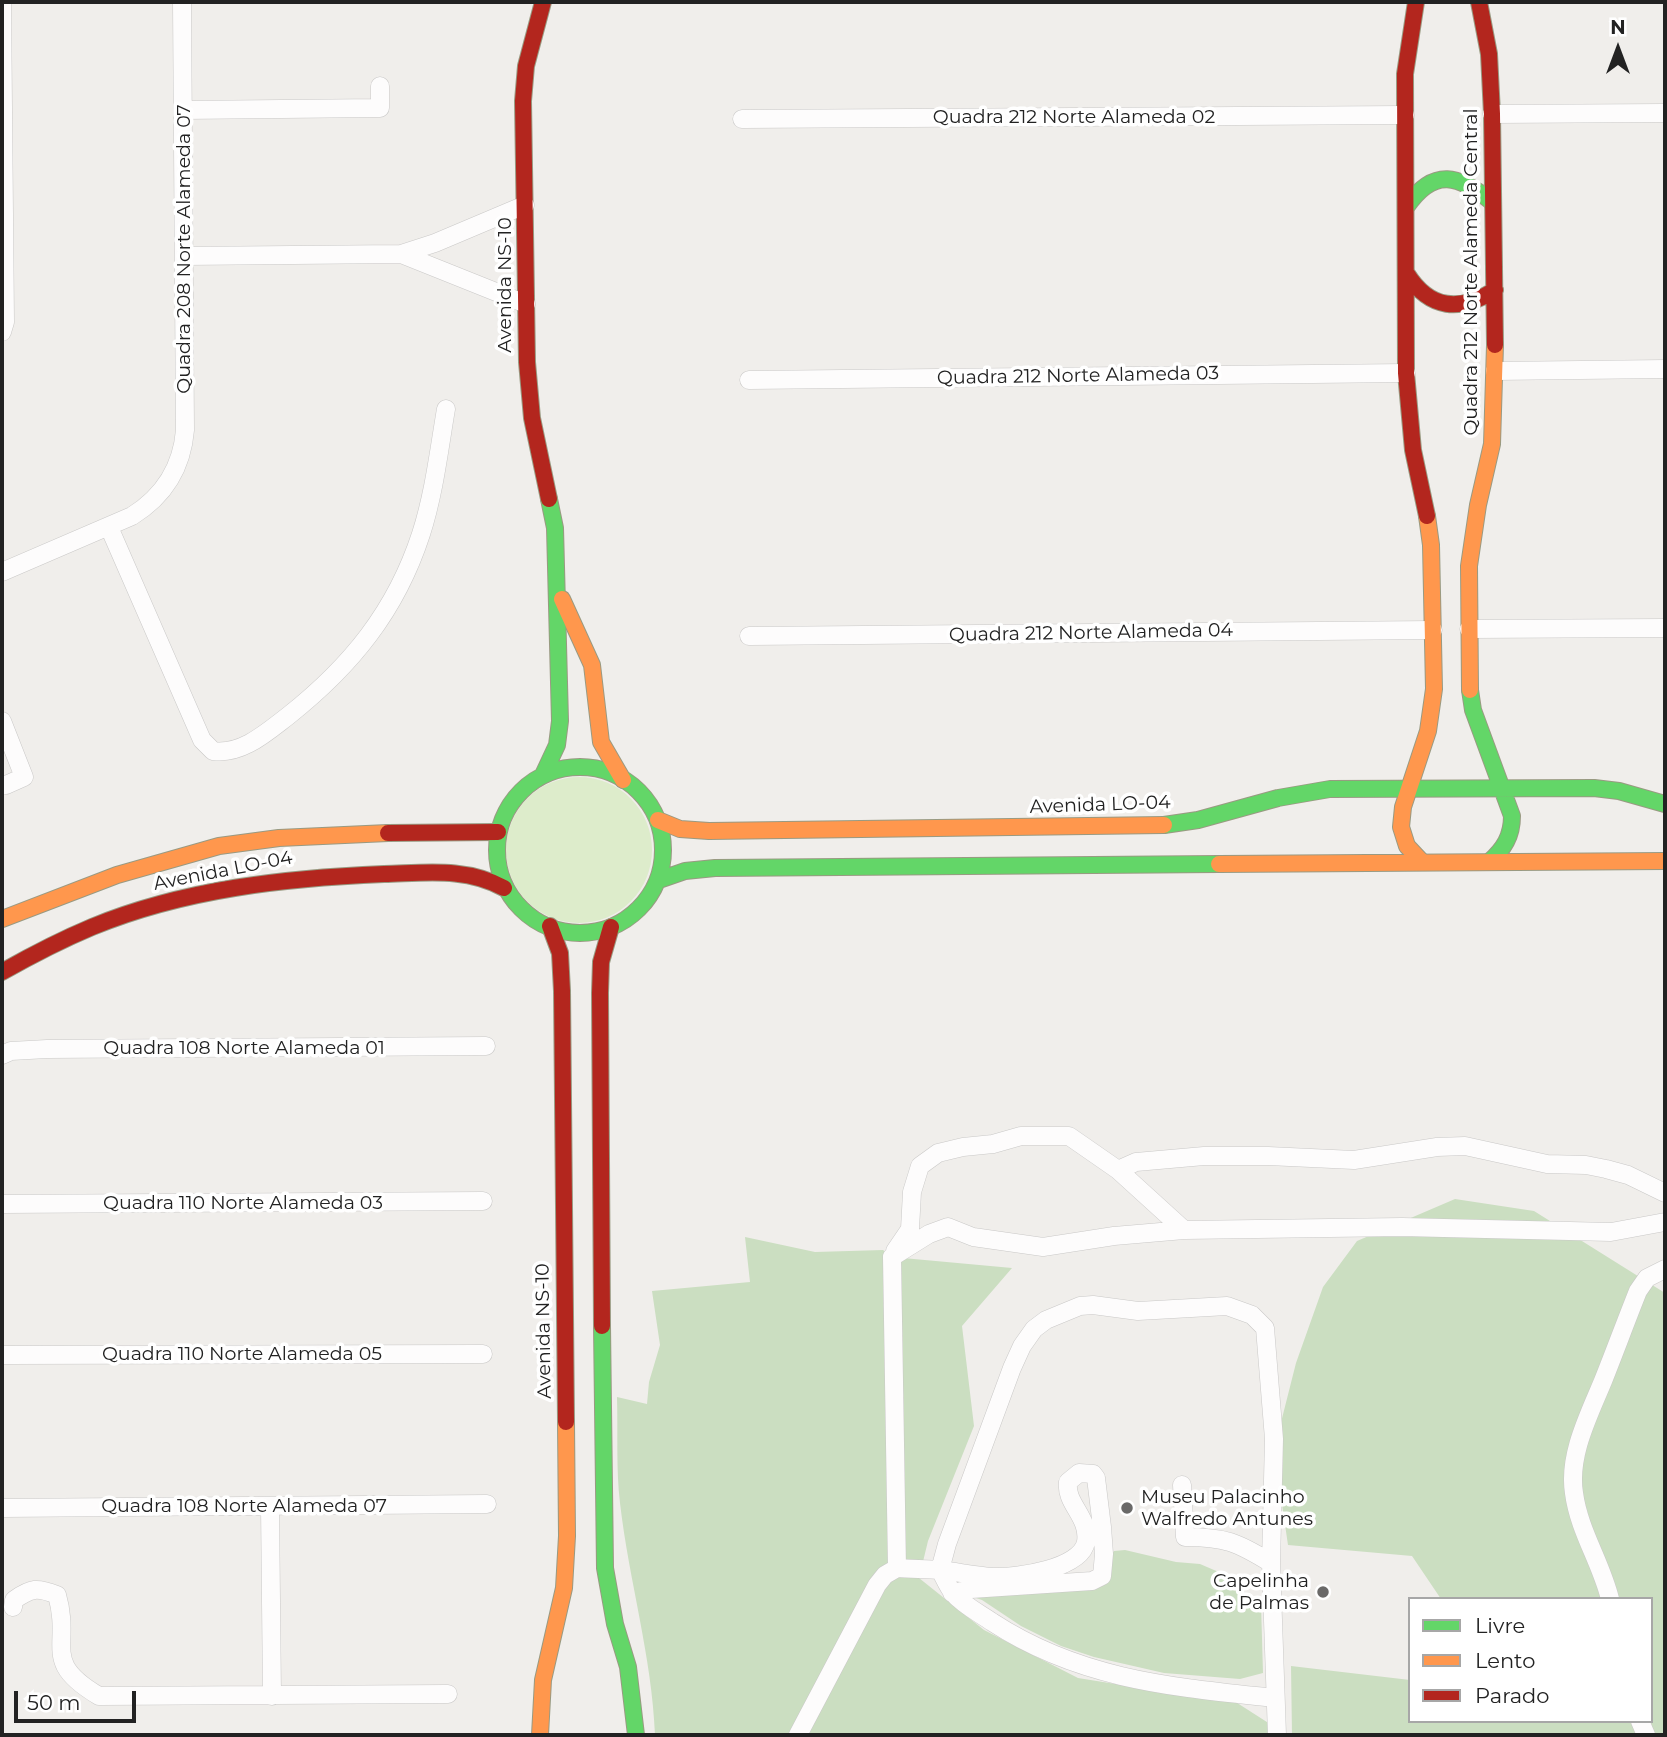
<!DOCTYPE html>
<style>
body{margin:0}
#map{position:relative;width:1667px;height:1737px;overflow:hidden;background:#f0eeeb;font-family:Montserrat,sans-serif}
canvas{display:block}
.frame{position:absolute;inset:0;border:4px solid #222;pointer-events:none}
.legend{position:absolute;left:1408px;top:1597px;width:245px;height:126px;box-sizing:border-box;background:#fff;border:2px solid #a7a7a7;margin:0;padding:9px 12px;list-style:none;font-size:21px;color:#222}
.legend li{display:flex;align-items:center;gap:14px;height:35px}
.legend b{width:35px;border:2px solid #a7a7a7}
.north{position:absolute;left:1583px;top:14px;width:70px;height:70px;-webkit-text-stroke:5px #fff;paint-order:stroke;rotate:0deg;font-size:19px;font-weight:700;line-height:28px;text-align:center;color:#222}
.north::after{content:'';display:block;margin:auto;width:24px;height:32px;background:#222;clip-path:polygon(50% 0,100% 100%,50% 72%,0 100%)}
.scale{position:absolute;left:14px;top:1691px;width:122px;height:32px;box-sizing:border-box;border:4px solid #222;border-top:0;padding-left:9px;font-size:21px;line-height:24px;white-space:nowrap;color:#222;-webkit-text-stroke:5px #fff;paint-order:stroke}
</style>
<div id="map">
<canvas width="1667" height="1737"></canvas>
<div class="frame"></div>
<ul class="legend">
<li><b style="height:9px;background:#63d668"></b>Livre</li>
<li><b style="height:9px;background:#ff974d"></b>Lento</li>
<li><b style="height:9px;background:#b3261e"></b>Parado</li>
</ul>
<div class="north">N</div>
<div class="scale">50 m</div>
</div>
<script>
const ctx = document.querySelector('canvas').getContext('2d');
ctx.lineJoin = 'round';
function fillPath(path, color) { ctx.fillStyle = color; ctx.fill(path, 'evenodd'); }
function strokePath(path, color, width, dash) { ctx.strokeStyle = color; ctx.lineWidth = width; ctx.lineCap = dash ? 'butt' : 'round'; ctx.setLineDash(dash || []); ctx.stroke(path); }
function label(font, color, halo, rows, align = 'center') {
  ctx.font = font + ' Montserrat,sans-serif'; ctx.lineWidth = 7; ctx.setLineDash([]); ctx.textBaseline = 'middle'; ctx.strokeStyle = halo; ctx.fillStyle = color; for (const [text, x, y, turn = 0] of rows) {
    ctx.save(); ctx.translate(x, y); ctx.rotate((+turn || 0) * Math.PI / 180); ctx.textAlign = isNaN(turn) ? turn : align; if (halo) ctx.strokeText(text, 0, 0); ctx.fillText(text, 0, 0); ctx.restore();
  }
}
fillPath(new Path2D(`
 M506 850a73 73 0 1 1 146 0a73 73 0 1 1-146 0Z`), '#ddeccb');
fillPath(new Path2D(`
 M 1455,1199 L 1534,1211 L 1665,1293 L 1665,1735 L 1292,1735 L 1291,1666 L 1410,1680 L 1410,1721 L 1651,1721 L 1651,1599 L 1441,1599 L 1412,1556 L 1288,1545 L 1274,1450 L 1296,1363 L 1323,1287 L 1357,1241 Z
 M 745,1237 L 815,1252 L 883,1250 L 892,1257 L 1012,1268 L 962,1326 L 974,1426 L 928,1541 L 919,1578 L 984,1630 L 1078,1678 L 1184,1695 L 1231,1699 L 1270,1724 L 1271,1735 L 655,1735 C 652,1657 629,1581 620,1503 C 616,1469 618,1432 617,1397 L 647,1404 L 649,1382 L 660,1345 L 652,1291 L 750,1282 Z
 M 1125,1550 L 1176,1562 L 1200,1564 L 1221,1573 L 1239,1590 L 1261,1604 L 1263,1673 L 1240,1679 L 1164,1673 L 1094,1657 L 1061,1646 L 1021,1626 L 982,1600 L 970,1596 L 1087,1587 L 1114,1551 Z`), '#cbdec1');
const street = new Path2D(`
 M 183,110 L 380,108 L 380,86
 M 1492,114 L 1665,113
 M 742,119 L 1405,115
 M 401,254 L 526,304
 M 184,256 L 401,254 L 435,243 L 525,205
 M 2,332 L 5,322 L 2,2
 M 1495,371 L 1665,369
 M 749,380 L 1406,373
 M 109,527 L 202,740 L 213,751 C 242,755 267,732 288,716 C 351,666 396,611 421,534 C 434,494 439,450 446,409
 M 2,572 L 132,516 C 164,496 182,467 185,430 L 182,2
 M 1469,629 L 1665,628
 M 749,636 L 1433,630
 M 2,721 L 24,777 L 6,785
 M 2,1055 L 11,1051 L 47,1049 L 486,1046
 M 1118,1170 L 1136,1162 L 1204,1156 L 1268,1156 L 1354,1160 L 1437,1147 L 1465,1146 L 1547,1164 L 1586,1165 L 1606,1169 L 1628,1175 L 1665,1193
 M 2,1204 L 483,1201
 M 895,1251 L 910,1229 L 912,1192 L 920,1166 L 938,1153 L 963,1147 L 993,1144 L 1021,1136 L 1069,1136 L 1118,1170 L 1184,1230
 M 2,1355 L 483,1354
 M 1182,1485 L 1185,1537 C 1225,1537 1237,1542 1271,1563
 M 270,1506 L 272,1696
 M 2,1508 L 487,1504
 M 897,1568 L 892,1257 L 929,1234 L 948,1227 L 973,1237 L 1043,1247 L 1114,1236 L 1184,1230 L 1402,1227 L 1611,1232 L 1665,1222
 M 1610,1599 C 1601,1562 1579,1531 1574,1493 C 1568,1455 1589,1415 1603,1381 C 1615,1351 1626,1321 1638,1291 L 1647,1278 L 1665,1269
 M 13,1607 L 14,1600 C 31,1588 37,1587 57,1595 C 72,1647 40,1661 99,1696 L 448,1694
 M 1275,1698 C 1173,1687 1081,1680 992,1622 C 979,1613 963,1605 953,1593 C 948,1587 944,1577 940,1570 L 947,1544 L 1012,1368 L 1022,1346 L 1034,1329 L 1046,1320 L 1080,1306 L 1093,1305 L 1138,1311 L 1227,1306 L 1252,1315 L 1265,1328 L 1274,1439 L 1271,1563 L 1277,1735
 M 1640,1721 L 1646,1735
 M 798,1735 L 877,1585 L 885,1575 L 897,1568 C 911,1569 926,1569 940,1570 C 958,1572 976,1576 994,1577 C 1016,1578 1081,1569 1086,1542 C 1090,1517 1065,1504 1068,1482 L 1079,1473 L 1093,1474 L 1096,1478 L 1102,1527 L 1104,1554 L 1102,1576 L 1092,1581 L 971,1589 L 952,1593`);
const fast = new Path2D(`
 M 1407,206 C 1434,167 1459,175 1492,202
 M 1470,690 L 1473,710 L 1512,816 C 1512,836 1504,849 1489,862
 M497 850a83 83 0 1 1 166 0a83 83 0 1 1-166 0Z
 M 543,775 L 557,745 L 560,721 L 555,528 L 549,499
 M 1164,825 L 1198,820 L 1278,798 L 1330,789 L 1594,788 L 1619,791 L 1665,804
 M 659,880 L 685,871 L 715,868 L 1219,864
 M 602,1326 L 605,1568 L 615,1624 L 628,1667 L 636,1735`);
const slow = new Path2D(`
 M 562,599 L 592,665 L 601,742 L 623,780
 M 1470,690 L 1469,566 L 1478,505 L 1492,444 L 1495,345
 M 658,820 L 680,829 L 709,831 L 1164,825
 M 1422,862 L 1407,846 L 1401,827 L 1403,807 L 1428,731 L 1434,689 L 1431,545 L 1427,516
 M 1219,864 L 1665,861
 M 2,919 L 117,875 L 219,846 L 279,838 L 388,833
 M 540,1735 L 543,1680 L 564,1588 L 567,1536 L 566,1422`);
const jam = new Path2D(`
 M 543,2 L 526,66 L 523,101 L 527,362 L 532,418 L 549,499
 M 1416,2 L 1405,74 L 1406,373 L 1413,450 L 1427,516
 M 1479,2 L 1489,54 L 1492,114 L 1495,345
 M 1407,274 C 1430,310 1460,312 1495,290
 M 388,833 L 498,832
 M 550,926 L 560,953 L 562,991 L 566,1422
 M 2,972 C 32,955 61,940 92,927 C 184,889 286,878 384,874 C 426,873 466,867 504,888
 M 602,1326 L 600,993 L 601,962 L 611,927`);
strokePath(street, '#c9c8c7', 19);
strokePath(fast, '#999a82', 18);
strokePath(slow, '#999a82', 18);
strokePath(jam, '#999a82', 18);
strokePath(street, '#fdfcfc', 18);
strokePath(fast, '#63d668', 16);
strokePath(slow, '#ff974d', 16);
strokePath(jam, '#b3261e', 16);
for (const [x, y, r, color] of [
 [1127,1508,7,"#6a6968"],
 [1323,1592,7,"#6a6968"]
]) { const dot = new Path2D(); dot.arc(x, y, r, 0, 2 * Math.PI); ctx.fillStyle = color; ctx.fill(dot); strokePath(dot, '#fff', 2.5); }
label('19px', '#222', '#fff', [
 ["Quadra 212 Norte Alameda 02",1074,117],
 ["Quadra 208 Norte Alameda 07",184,249,-90],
 ["Quadra 212 Norte Alameda Central",1471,272,-90],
 ["Avenida NS-10",505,285,-90],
 ["Quadra 212 Norte Alameda 03",1078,376,-1],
 ["Quadra 212 Norte Alameda 04",1091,633,-1],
 ["Avenida LO-04",1100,805,-2],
 ["Avenida LO-04",223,871,-11],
 ["Quadra 108 Norte Alameda 01",244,1048],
 ["Quadra 110 Norte Alameda 03",243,1203],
 ["Avenida NS-10",544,1331,-91],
 ["Quadra 110 Norte Alameda 05",242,1354],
 ["Quadra 108 Norte Alameda 07",244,1506]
]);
label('19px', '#222', '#fff', [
 ["Museu Palacinho",1141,1497],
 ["Walfredo Antunes",1141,1519],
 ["Capelinha",1309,1581,"right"],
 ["de Palmas",1309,1603,"right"]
], 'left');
</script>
